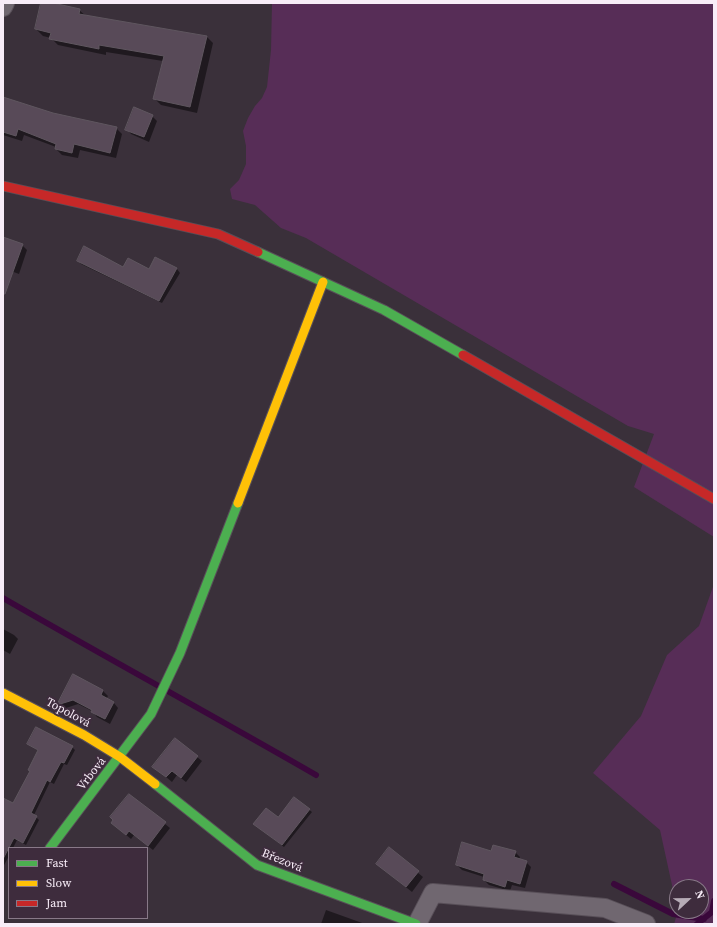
<!DOCTYPE html>
<meta charset="utf-8">
<style>
body{margin:0}
#map{position:relative;width:717px;height:927px;overflow:hidden;background:#3a303a;font-family:"Source Serif 4",serif}
canvas{display:block}
.frame{position:absolute;inset:0;border:4px solid #f8edf8;pointer-events:none}
.legend{position:absolute;left:8px;top:847px;width:140px;height:72px;box-sizing:border-box;background:#3e2c3d;border:1px solid #887988;margin:0;padding:5px 7px;list-style:none;font-size:12px;color:#f8edf8}
.legend li{display:flex;align-items:center;gap:8px;height:20px}
.legend b{width:20px;border:1px solid #887988}
.north{position:absolute;left:669px;top:879px;width:40px;height:40px;box-sizing:border-box;background:#3e2c3d;border:1px solid #887988;border-radius:50%;rotate:68deg;font-size:11px;font-weight:700;line-height:16px;text-align:center;color:#f8edf8}
.north::after{content:'';display:block;margin:auto;width:14px;height:18px;background:#b6abb6;clip-path:polygon(50% 0,100% 100%,50% 72%,0 100%)}
</style>
<div id="map">
<canvas width="717" height="927"></canvas>
<div class="frame"></div>
<ul class="legend">
<li><b style="height:5px;background:#4caf50"></b>Fast</li>
<li><b style="height:5px;background:#ffc107"></b>Slow</li>
<li><b style="height:5px;background:#c62828"></b>Jam</li>
</ul>
<div class="north">N</div>
</div>
<script>
const ctx = document.querySelector('canvas').getContext('2d');
ctx.lineJoin = 'round';
function fillPath(path, color) { ctx.fillStyle = color; ctx.fill(path, 'evenodd'); }
function strokePath(path, color, width, dash) { ctx.strokeStyle = color; ctx.lineWidth = width; ctx.lineCap = dash ? 'butt' : 'round'; ctx.setLineDash(dash || []); ctx.stroke(path); }
function label(font, color, halo, rows, align = 'center') {
  ctx.font = font + ' "Source Serif 4",serif'; ctx.lineWidth = 4; ctx.setLineDash([]); ctx.textBaseline = 'middle'; ctx.strokeStyle = halo; ctx.fillStyle = color; for (const [text, x, y, turn = 0] of rows) {
    ctx.save(); ctx.translate(x, y); ctx.rotate((+turn || 0) * Math.PI / 180); ctx.textAlign = isNaN(turn) ? turn : align; if (halo) ctx.strokeText(text, 0, 0); ctx.fillText(text, 0, 0); ctx.restore();
  }
}
fillPath(new Path2D(`
 M 272,3 L 714,3 L 714,537 L 634,487 L 654,434 L 628,426 L 306,238 L 281,228 L 255,205 L 232,199 L 230,189 L 239,180 L 246,164 L 246,146 L 243,131 L 248,118 L 255,106 L 262,98 L 267,87 L 271,50 Z
 M 714,584 L 714,924 L 674,924 L 678,911 L 701,911 L 701,887 L 677,887 L 677,908 L 660,830 L 593,773 L 641,716 L 667,655 L 699,626 Z`), '#572d57');
fillPath(new Path2D(`
 M 42,3 L 48,3 L 79,10 L 86,16 L 206,36 L 213,43 L 197,113 L 161,105 L 154,98 L 163,61 L 106,52 L 106,55 L 58,45 L 51,38 L 43,36 L 36,29 Z
 M 3,98 L 53,114 L 116,128 L 122,134 L 116,158 L 80,150 L 78,158 L 62,155 L 56,149 L 56,147 L 24,135 L 22,141 L 3,135 Z
 M 152,116 L 157,121 L 149,142 L 131,134 L 127,129 Z
 M 3,238 L 22,245 L 27,250 L 19,274 L 3,268 Z
 M 156,258 L 177,269 L 180,273 L 162,303 L 81,264 L 78,260 L 124,268 L 149,270 Z
 M 3,629 L 14,635 L 18,639 L 10,654 L 3,650 Z
 M 73,675 L 103,691 L 108,696 L 106,699 L 114,703 L 118,708 L 110,724 L 97,717 L 92,711 L 78,704 L 63,709 L 58,705 Z
 M 28,744 L 72,747 L 75,750 L 67,765 L 64,764 L 54,784 L 50,782 L 34,815 L 39,820 L 26,845 L 17,840 L 13,848 L 9,848 L 9,856 L 3,867 L 3,810 L 14,805 L 31,771 L 39,751 Z
 M 197,757 L 202,761 L 186,782 L 177,775 L 172,782 L 159,771 Z
 M 129,795 L 170,828 L 153,850 L 134,835 L 131,839 L 112,823 Z
 M 294,798 L 312,812 L 284,847 L 257,826 L 279,819 Z
 M 389,849 L 423,877 L 412,892 L 382,868 Z
 M 491,852 L 515,852 L 520,857 L 519,860 L 526,862 L 531,867 L 525,888 L 512,885 L 510,891 L 489,885 L 484,880 L 484,877 L 462,870 L 457,865 Z
 M 326,910 L 365,924 L 321,924 Z`), '#0007');
strokePath(new Path2D(`
 M 3,598 C 107,658 212,715 316,775
 M 614,884 L 673,914 L 704,919
 M 697,924 L 712,912 L 714,901`), '#3a083b', 6);
const building = new Path2D(`
 M 41,3 L 53,3 L 80,9 L 79,14 L 207,36 L 190,107 L 153,99 L 164,56 L 99,45 L 99,49 L 49,39 L 51,33 L 35,29 Z
 M 3,97 L 53,113 L 117,127 L 110,153 L 74,144 L 72,153 L 55,149 L 56,144 L 18,129 L 16,136 L 3,132 Z
 M 134,107 L 153,115 L 144,137 L 125,130 Z
 M 3,237 L 23,244 L 5,294 L 3,294 Z
 M 84,246 L 123,267 L 128,258 L 149,269 L 155,257 L 177,268 L 159,301 L 77,261 Z
 M 73,674 L 103,690 L 101,695 L 114,702 L 105,719 L 91,712 L 92,710 L 73,700 L 57,705 Z
 M 36,727 L 73,746 L 64,763 L 61,762 L 50,782 L 47,780 L 31,813 L 37,816 L 23,843 L 14,838 L 3,859 L 3,798 L 13,803 L 30,771 L 28,770 L 38,750 L 27,744 Z
 M 175,738 L 198,756 L 181,778 L 172,771 L 166,777 L 152,767 Z
 M 129,794 L 166,822 L 148,846 L 129,831 L 126,835 L 111,823 L 113,820 L 110,817 Z
 M 294,797 L 310,809 L 282,845 L 253,824 L 266,808 L 278,817 Z
 M 462,842 L 491,851 L 493,845 L 516,851 L 514,857 L 527,861 L 520,884 L 507,880 L 505,887 L 483,880 L 484,874 L 456,865 Z
 M 389,847 L 419,871 L 406,887 L 376,864 Z`);
fillPath(building, '#584a58');
strokePath(building, '#5f565f', 1);
const street = new Path2D(`
 M 3,7 L 5,3
 M 417,924 L 433,893 L 605,908 L 646,924`);
const fast = new Path2D(`
 M 258,252 L 384,310 L 463,355
 M 155,784 L 257,865 L 416,924
 M 50,848 L 151,714 L 180,653 L 238,503`);
const slow = new Path2D(`
 M 238,503 L 323,282
 M 3,693 L 84,735 L 120,757 L 155,784`);
const jam = new Path2D(`
 M 3,186 L 218,234 L 258,252
 M 463,355 L 714,499`);
strokePath(street, '#584f58', 20);
strokePath(fast, '#584f58', 11);
strokePath(slow, '#584f58', 11);
strokePath(jam, '#584f58', 11);
strokePath(street, '#706770', 18);
strokePath(fast, '#4caf50', 9);
strokePath(slow, '#ffc107', 9);
strokePath(jam, '#c62828', 9);
label('12px', '#f8edf8', '#3e2c3d', [
 ["Topolová",68,713,28],
 ["Vrbová",92,774,-52],
 ["Březová",282,861,22]
]);
</script>
